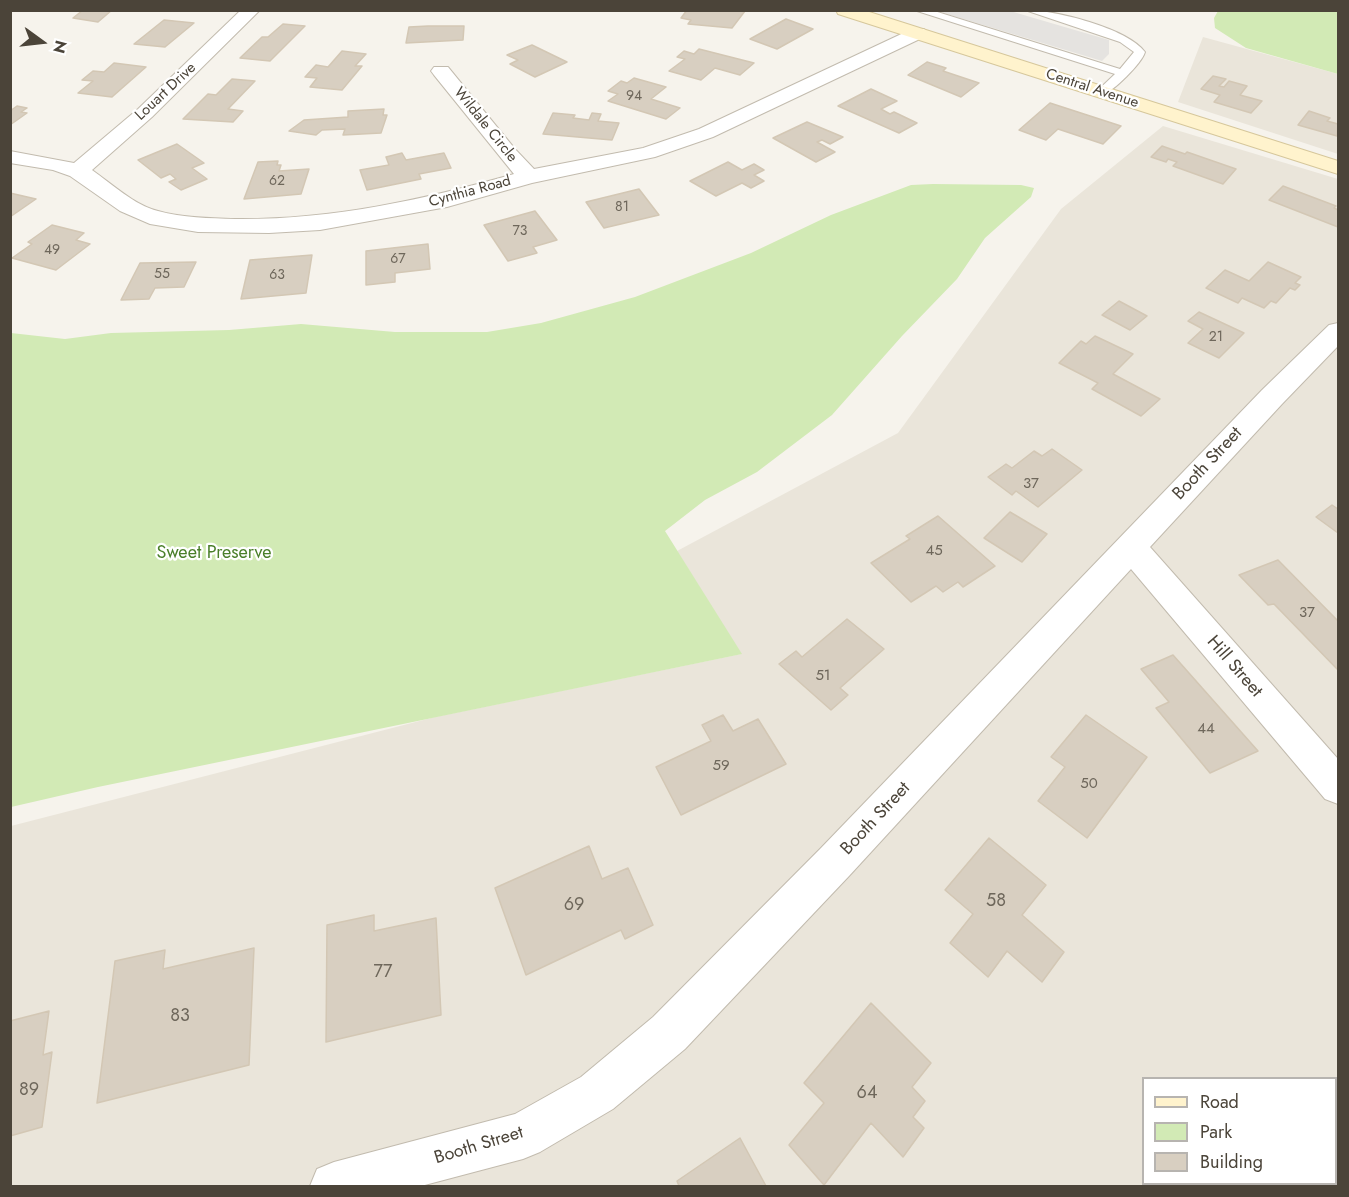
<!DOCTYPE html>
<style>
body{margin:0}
#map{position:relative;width:1349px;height:1197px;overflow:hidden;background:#f6f3ec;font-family:Jost,sans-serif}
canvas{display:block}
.frame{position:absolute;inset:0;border:12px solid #4b4439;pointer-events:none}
.legend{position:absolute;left:1142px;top:1077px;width:195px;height:108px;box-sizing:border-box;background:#fff;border:2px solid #b7b4b0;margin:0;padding:8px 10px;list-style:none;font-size:18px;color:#4b4439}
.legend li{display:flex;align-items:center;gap:12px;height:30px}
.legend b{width:30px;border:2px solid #b7b4b0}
.north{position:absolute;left:12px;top:12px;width:60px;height:60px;-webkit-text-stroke:4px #fff;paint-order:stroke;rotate:105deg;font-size:16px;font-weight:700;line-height:24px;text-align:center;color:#4b4439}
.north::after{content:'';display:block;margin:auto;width:21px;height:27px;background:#4b4439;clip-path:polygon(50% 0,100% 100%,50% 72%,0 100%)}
</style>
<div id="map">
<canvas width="1349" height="1197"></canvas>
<div class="frame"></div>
<ul class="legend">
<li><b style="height:8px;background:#fff3cd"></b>Road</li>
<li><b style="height:16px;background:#d2eab5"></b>Park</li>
<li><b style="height:16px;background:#d8cfc1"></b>Building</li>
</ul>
<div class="north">N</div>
</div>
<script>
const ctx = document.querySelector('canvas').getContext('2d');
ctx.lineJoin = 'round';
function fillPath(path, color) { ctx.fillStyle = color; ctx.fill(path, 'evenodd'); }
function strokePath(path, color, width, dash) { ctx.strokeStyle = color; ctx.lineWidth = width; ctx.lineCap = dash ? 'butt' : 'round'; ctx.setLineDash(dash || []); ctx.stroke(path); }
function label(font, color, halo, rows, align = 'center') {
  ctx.font = font + ' Jost,sans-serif'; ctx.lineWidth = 4.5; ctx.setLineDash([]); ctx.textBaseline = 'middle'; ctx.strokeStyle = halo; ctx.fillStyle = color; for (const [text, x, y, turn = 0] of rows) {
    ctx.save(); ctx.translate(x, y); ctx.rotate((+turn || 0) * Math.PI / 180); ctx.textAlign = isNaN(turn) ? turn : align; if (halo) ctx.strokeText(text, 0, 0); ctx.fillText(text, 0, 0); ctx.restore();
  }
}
fillPath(new Path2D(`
 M 1203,37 L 1338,74 L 1338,154 L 1178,102 Z
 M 1163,126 L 1338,179 L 1338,1186 L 11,1186 L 11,826 L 435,717 L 741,654 L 677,551 L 898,433 L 1061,209 ZM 1144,1078 L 1336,1078 L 1336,1184 L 1144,1184 Z`), '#eae5da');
fillPath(new Path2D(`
 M 1218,11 L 1338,11 L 1338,74 L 1246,48 L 1215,28 L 1214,18 Z
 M 933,184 L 1021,185 L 1034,188 L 1031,197 L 985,238 L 957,279 L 902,336 L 832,415 L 757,472 L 705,500 L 665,531 L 742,654 L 98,787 L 11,807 L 11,333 L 65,339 L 111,333 L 229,330 L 301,324 L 395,332 L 487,332 L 541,323 L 635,297 L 751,253 L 831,215 L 911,185 Z`), '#d2eab5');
fillPath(new Path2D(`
 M 937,11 L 1010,11 L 1109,40 L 1109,54 L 1102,61 Z`), '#e5e3e0');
const building = new Path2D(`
 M 83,10 L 112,10 L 98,22 L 73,18 Z
 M 687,10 L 741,10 L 745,11 L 732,28 L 688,24 L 691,20 L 681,18 Z
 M 786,19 L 813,29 L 777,49 L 750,39 Z
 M 164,20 L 194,23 L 165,47 L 134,44 Z
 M 283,24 L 305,26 L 270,61 L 240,58 L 262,37 L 268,37 Z
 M 428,26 L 464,26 L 463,40 L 406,43 L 409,27 Z
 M 532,45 L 567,62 L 535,77 L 510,64 L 518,60 L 507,55 Z
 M 699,49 L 754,63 L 740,75 L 715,68 L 701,80 L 669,71 L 685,59 L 677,57 L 684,51 L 694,54 Z
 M 342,51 L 366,54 L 355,66 L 362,66 L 342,90 L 310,87 L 317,78 L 305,77 L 316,65 L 328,67 Z
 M 927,62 L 946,68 L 943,71 L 979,83 L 961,97 L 908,75 Z
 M 114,63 L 146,67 L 112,97 L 78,93 L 93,81 L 82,80 L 93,71 L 104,72 Z
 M 1213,76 L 1226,79 L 1219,86 L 1224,87 L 1229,81 L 1247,86 L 1240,95 L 1262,101 L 1251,113 L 1214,102 L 1220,95 L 1201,89 Z
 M 634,78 L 666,87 L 651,99 L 680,108 L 666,119 L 608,101 L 618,94 L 608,91 L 621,81 L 627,83 Z
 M 232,79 L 255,81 L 228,109 L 243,111 L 233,122 L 183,119 L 208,94 L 216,95 Z
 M 871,89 L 897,101 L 881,109 L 890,114 L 894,112 L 917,123 L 899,133 L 838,106 Z
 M 1050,103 L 1121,126 L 1103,144 L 1058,129 L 1046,140 L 1019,130 Z
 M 17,106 L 27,108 L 21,112 L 27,113 L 10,125 L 10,111 Z
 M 384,109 L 383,115 L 387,115 L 381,133 L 343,135 L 345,129 L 322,130 L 316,135 L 289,131 L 304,120 L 348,117 L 348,111 Z
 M 1309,111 L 1330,118 L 1327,121 L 1338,124 L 1337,136 L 1298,125 Z
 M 553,113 L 575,115 L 573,118 L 589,120 L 592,113 L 601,114 L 598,121 L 619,123 L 612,140 L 543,134 Z
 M 807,122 L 843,137 L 830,144 L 822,140 L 817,142 L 835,152 L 816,162 L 773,138 Z
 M 177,144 L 204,163 L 192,168 L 207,179 L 181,190 L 169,182 L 176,179 L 170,174 L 161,178 L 138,160 Z
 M 1162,146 L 1185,154 L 1187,152 L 1236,169 L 1223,184 L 1173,166 L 1177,162 L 1168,159 L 1166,162 L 1151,157 Z
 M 402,153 L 406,160 L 444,153 L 451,168 L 419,174 L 421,179 L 367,190 L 360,170 L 389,165 L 386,157 Z
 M 278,161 L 277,165 L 281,165 L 279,171 L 309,169 L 301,194 L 244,199 L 258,162 Z
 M 728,162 L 742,170 L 754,164 L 764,170 L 754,175 L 764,181 L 751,188 L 742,183 L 716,196 L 690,181 Z
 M 1283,186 L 1336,206 L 1334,208 L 1338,210 L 1338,227 L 1269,200 Z
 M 639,189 L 659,215 L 604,228 L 586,202 Z
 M 10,193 L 36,199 L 10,217 Z
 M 535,211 L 557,240 L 533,247 L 537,253 L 508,261 L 484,225 Z
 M 52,225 L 84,233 L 76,240 L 90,244 L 56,270 L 12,258 L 32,244 L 28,242 Z
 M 428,244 L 430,269 L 395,273 L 395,282 L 366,285 L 366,251 Z
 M 312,255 L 306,293 L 241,299 L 250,260 Z
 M 196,262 L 184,287 L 155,288 L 149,299 L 121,300 L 140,263 Z
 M 1268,262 L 1301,277 L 1295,283 L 1300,285 L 1295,290 L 1290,288 L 1276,303 L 1271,301 L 1264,308 L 1242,298 L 1238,303 L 1206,288 L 1225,270 L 1249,281 Z
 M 1119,301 L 1147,316 L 1130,330 L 1102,315 Z
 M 1199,312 L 1244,333 L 1219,358 L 1188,343 L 1203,329 L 1188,321 Z
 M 1095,336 L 1133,354 L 1113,374 L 1160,399 L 1141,416 L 1092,389 L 1098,383 L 1059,363 L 1081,341 L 1086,344 Z
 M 1052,449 L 1082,470 L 1038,507 L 1016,491 L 1012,495 L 988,477 L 1006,464 L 1012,468 L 1034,451 L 1042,456 Z
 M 1332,505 L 1338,509 L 1338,533 L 1316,517 Z
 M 1010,512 L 1047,534 L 1022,562 L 984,538 Z
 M 938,516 L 995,566 L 963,587 L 958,582 L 943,592 L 936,586 L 911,602 L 871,563 L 910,539 L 906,536 Z
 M 1278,560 L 1338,621 L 1338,670 L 1274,604 L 1268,605 L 1239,575 Z
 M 847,619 L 884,649 L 840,688 L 848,695 L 831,710 L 779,664 L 796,651 L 802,657 Z
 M 1173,655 L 1258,751 L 1210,773 L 1156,708 L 1169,702 L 1141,669 Z
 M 723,715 L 733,731 L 758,719 L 786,764 L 681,815 L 656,767 L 711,741 L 702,725 Z
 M 1086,715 L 1147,757 L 1087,838 L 1038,801 L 1065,767 L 1051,757 Z
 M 989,838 L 1046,885 L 1022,915 L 1064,952 L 1042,982 L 1007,951 L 988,977 L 950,943 L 973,914 L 945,890 Z
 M 589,846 L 602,879 L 628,868 L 653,925 L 625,939 L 621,930 L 526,975 L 495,888 Z
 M 374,915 L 374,931 L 436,918 L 441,1015 L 326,1042 L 327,925 Z
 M 254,948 L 249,1065 L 97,1103 L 115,961 L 165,950 L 163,969 Z
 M 871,1003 L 931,1063 L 912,1087 L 925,1101 L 913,1117 L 924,1128 L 903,1157 L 871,1123 L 824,1185 L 789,1145 L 824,1103 L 804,1083 Z
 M 49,1011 L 43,1055 L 52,1052 L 42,1127 L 10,1136 L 10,1021 Z
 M 740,1138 L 766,1186 L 679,1186 L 677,1181 Z`);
fillPath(building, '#d8cfc1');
strokePath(building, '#d3c7b4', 1.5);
const lane = new Path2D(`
 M 914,10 L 931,10 L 1120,69 L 1134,52 L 1120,42 L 1025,10 C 1055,10 1127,28 1145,52 C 1142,63 1113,92 1102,95 L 1096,92 L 1115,74 Z`);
const street = new Path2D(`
 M 241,10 L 260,10 L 152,117 L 92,170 C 112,184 134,205 158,211 C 183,218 209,218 235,219 C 330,220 423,200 514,174 L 434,75 L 431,71 L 434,67 L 448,67 L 515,149 L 534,169 L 643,148 L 699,129 L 912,29 L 924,29 L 927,33 L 924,37 L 713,137 L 655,157 L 532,183 L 447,207 L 320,230 L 269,233 L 198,232 L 150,224 L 120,211 L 70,176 L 53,170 L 10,163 L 10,151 L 74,163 L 138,109 Z
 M 1338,323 L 1338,346 L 1282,404 L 1150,547 L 1338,759 L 1338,804 L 1325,799 L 1131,569 L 849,876 L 685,1049 L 613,1109 L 540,1152 L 523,1159 L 421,1186 L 310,1186 L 317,1169 L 334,1162 L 515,1114 L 581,1077 L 653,1017 L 821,848 L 1262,390 L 1329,325 Z`);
const secondary = new Path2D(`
 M 836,10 L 863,10 L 1338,161 L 1338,174 L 838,14 Z`);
strokePath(lane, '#c2bbae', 2);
strokePath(street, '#c2bbae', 2);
strokePath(secondary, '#d6c79b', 2);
fillPath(lane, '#fff');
fillPath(street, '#fff');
fillPath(secondary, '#fff3cd');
label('14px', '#6e675b', null, [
 ["94",634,97],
 ["62",277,182],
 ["81",622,208],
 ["73",520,232],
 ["49",52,251],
 ["67",398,260],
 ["55",162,275],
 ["63",277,276],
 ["21",1216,338]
]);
label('15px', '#4b4439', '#fff', [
 ["Central Avenue",1092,89,18],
 ["Louart Drive",166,92,-43],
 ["Wildale Circle",485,125,51],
 ["Cynthia Road",470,192,-15]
]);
label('15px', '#6e675b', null, [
 ["37",1031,484],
 ["45",934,551],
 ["37",1307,613],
 ["51",823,676],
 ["44",1206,729],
 ["59",721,766],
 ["50",1089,784]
]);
label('18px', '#4b4439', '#fff', [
 ["Booth Street",1208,464,-47],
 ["Hill Street",1234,667,49],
 ["Booth Street",876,819,-47],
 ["Booth Street",479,1146,-17]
]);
label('18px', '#4a7f2a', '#fff', [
 ["Sweet Preserve",214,554]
]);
label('18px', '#6e675b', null, [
 ["58",996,902],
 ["69",574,906],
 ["77",383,973],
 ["83",180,1017],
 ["89",29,1091],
 ["64",867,1094]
]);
</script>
